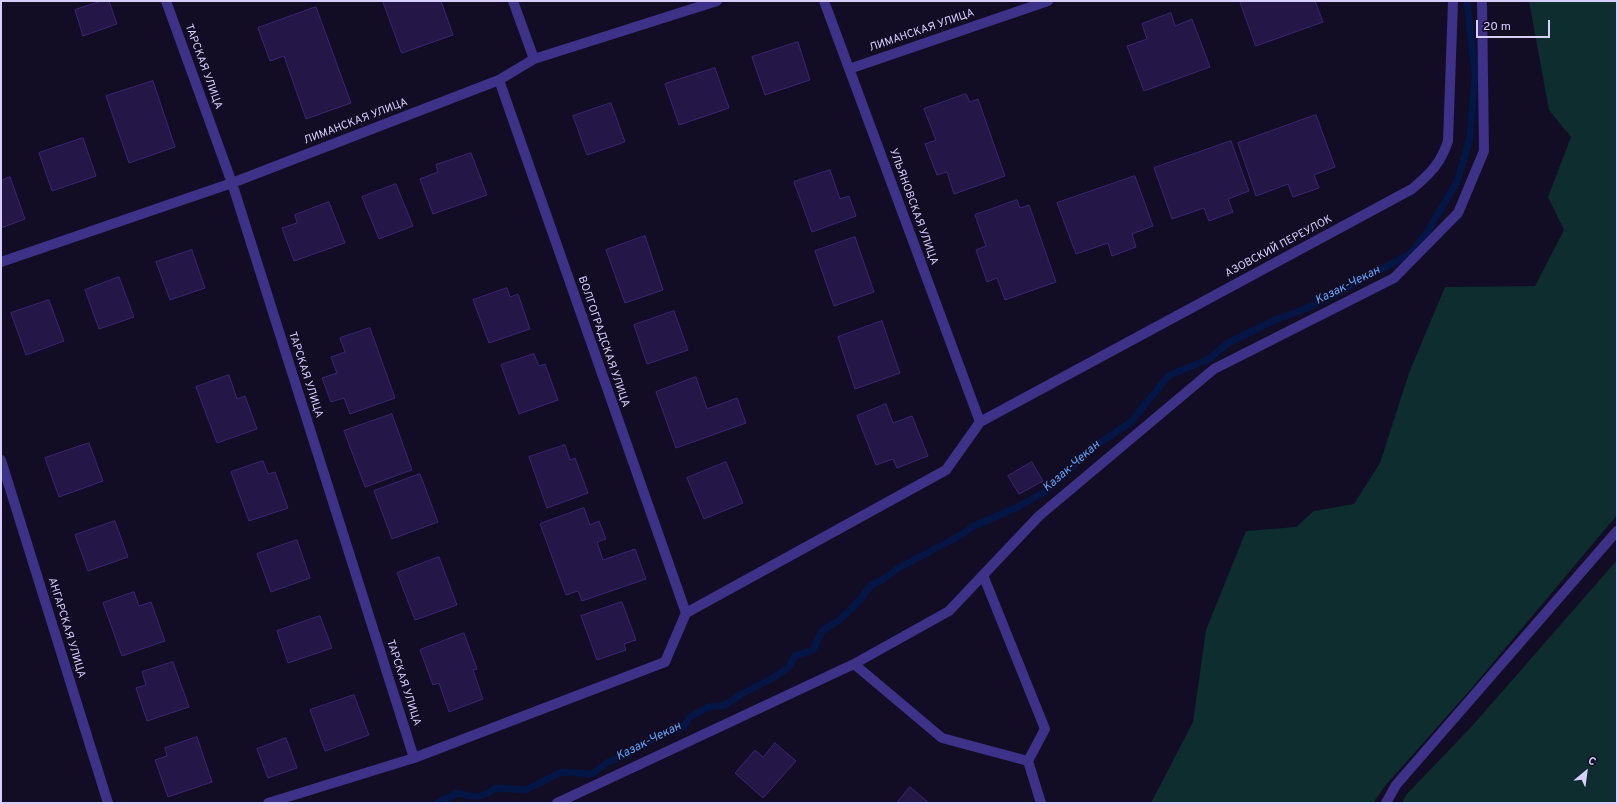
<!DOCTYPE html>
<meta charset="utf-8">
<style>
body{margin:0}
#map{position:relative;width:1618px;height:804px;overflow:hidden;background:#120c24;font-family:Overpass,sans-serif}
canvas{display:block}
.frame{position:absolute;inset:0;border:2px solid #d9cfff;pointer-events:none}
.north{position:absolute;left:1566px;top:752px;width:40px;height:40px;-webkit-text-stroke:3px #120c24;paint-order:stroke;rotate:29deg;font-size:11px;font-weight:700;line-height:16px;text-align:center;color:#d9cfff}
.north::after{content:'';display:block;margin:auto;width:14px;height:18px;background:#d9cfff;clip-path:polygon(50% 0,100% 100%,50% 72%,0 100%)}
.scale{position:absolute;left:1476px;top:20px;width:74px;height:18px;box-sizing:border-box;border:2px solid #d9cfff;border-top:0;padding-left:5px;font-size:12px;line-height:14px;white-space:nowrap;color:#d9cfff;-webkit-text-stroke:3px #120c24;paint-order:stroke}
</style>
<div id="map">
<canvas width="1618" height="804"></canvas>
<div class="frame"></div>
<div class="north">С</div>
<div class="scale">20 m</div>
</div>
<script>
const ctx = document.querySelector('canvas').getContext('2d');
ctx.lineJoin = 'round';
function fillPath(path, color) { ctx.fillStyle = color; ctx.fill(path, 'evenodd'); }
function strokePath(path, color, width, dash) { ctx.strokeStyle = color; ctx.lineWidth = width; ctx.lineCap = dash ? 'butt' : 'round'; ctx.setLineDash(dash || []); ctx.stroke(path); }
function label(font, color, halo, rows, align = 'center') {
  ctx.font = font + ' Overpass,sans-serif'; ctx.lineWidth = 3; ctx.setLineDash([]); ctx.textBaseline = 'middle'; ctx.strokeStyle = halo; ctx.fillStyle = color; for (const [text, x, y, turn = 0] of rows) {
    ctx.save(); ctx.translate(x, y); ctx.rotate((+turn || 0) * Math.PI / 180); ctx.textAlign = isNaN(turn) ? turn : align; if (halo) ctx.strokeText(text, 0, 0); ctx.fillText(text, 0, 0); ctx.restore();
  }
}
fillPath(new Path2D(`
 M 1529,1 L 1617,1 L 1617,515 L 1471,689 L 1385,786 L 1373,803 L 1151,803 L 1193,722 L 1206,630 L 1246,531 L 1296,527 L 1314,511 L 1354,504 L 1380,463 L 1409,373 L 1445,287 L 1535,286 L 1564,230 L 1548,197 L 1571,137 L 1549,110 Z
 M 1617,560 L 1617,803 L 1402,803 L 1406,795 L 1473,725 Z`), '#0e2d2f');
strokePath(new Path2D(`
 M 437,803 L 458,793 C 475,798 482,798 496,788 L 526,790 L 561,772 L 592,774 L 608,762 L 627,755 L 644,743 L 683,727 L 690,717 L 709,707 L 725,705 L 742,694 L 767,681 L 788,668 L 795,656 L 813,650 L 822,631 L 838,621 L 849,611 L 861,599 L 871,585 L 882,580 L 897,569 L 961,535 L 972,527 L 1018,507 L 1048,490 L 1092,448 L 1131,422 L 1168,376 L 1209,359 L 1228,343 L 1275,320 L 1305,309 L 1347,288 L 1410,254 L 1426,234 L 1457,182 L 1470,138 L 1475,76 L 1467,1`), '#041645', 7);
const building = new Path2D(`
 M 102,1 L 109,1 L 117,24 L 83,36 L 75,10 Z
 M 383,1 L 441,1 L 453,35 L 402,53 Z
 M 1240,1 L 1315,1 L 1323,22 L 1256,46 Z
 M 316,7 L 351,103 L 306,119 L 284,56 L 270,61 L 258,28 Z
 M 1171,13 L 1175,26 L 1192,19 L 1210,67 L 1144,91 L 1127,46 L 1147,39 L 1142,24 Z
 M 798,42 L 810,80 L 765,95 L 752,57 Z
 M 715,68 L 729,108 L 679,125 L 665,84 Z
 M 153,81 L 175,147 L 129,163 L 106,96 Z
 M 966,94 L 970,102 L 978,99 L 1005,176 L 954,194 L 947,172 L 937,175 L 925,144 L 936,140 L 924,109 Z
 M 611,103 L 625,142 L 587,155 L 573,116 Z
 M 1316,115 L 1335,167 L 1314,175 L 1319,188 L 1293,197 L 1288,184 L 1256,196 L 1238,143 Z
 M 83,138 L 96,176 L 52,191 L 39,153 Z
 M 1231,141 L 1249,191 L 1228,199 L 1233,212 L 1209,221 L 1204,208 L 1172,219 L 1154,168 Z
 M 471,153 L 487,195 L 433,214 L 420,179 L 438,172 L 436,165 Z
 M 830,170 L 840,199 L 849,196 L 856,216 L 812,232 L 794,182 Z
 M 1135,176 L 1153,226 L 1132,234 L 1136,247 L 1112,256 L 1108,243 L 1076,254 L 1057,203 Z
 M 10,177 L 25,219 L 1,228 L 1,181 Z
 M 396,184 L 413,226 L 379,239 L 362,197 Z
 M 1017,200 L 1020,208 L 1029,205 L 1056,282 L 1005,300 L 997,278 L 987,282 L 976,250 L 986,246 L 975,215 Z
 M 329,202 L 345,243 L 294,261 L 282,228 L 297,223 L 295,215 Z
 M 645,236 L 663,290 L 625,303 L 606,250 Z
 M 855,237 L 874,292 L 834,306 L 815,251 Z
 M 192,250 L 205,288 L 170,300 L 156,262 Z
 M 119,277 L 134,317 L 99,329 L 85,290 Z
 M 507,288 L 510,297 L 518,294 L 530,329 L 489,343 L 473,300 Z
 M 49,300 L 64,341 L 26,355 L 11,313 Z
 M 674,311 L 688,350 L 647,364 L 634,325 Z
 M 882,321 L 900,373 L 855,389 L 838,337 Z
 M 370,328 L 395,398 L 350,414 L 344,398 L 331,402 L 322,378 L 337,373 L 331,357 L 345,352 L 340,338 Z
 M 534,354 L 539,366 L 545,364 L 558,400 L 519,414 L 501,365 Z
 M 229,375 L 237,399 L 245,396 L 257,429 L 217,443 L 196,387 Z
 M 696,377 L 707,409 L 737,398 L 746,423 L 676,448 L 656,392 Z
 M 886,404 L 893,423 L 912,416 L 928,456 L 897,468 L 893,459 L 876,465 L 857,416 Z
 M 392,414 L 412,470 L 365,487 L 344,431 Z
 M 89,443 L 103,481 L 59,497 L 45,458 Z
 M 565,445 L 570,460 L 575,458 L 588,493 L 547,508 L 529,457 Z
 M 263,461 L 268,474 L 275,472 L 288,508 L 249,521 L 231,472 Z
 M 726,462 L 743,503 L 704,519 L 687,478 Z
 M 1032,462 L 1043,481 L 1019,494 L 1008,476 Z
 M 420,474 L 438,522 L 392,539 L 374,491 Z
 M 584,508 L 590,525 L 599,521 L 606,539 L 597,542 L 603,560 L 635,549 L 646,579 L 582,601 L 578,591 L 566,595 L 540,524 Z
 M 115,521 L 128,557 L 88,571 L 75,535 Z
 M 297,540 L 310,578 L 271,592 L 257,554 Z
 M 439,557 L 457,605 L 415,620 L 397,573 Z
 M 134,592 L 139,606 L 151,602 L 165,641 L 122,656 L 103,603 Z
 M 622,602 L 636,640 L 624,644 L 626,650 L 597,660 L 581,616 Z
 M 320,616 L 332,648 L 288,663 L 277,631 Z
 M 464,633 L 477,669 L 473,670 L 483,699 L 449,712 L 439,683 L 433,685 L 420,650 Z
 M 173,662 L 189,707 L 147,721 L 136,688 L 146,685 L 142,672 Z
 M 354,695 L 369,735 L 325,751 L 310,710 Z
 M 197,737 L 212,782 L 168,797 L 155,760 L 167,756 L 165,748 Z
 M 286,738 L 297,768 L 268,778 L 257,749 Z
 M 775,743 L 796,761 L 763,798 L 735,773 L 755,750 L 763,757 Z
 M 910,787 L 929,803 L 897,803 Z`);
fillPath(building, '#241647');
strokePath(building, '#3c2576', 1);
strokePath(new Path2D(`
 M 983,575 L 1045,729 L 1028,761
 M 854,664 L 942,738 L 1028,761 L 1041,803
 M 557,803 L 854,664 L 949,611 L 1039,516 L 1214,369 L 1394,278 L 1458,213 L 1484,151 L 1482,1
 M 1386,803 L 1396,785 L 1617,531`), '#3d3188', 10);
strokePath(new Path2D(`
 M 166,1 L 232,183 L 414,758
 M 513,1 L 534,59
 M 824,1 L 980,422
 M 849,69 L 1048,1
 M 499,80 L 686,613
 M 1,262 L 232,183 L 499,80 L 534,59 L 717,1
 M 1,460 L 108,803
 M 268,803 L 414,758 L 665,662 L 686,613 L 946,470 L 980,422 L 1412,189 C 1430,174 1441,163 1448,141 L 1453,1`), '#3d3188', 10);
label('11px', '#d9cfff', '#120c24', [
 ["ЛИМАНСКАЯ УЛИЦА",922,31,-19],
 ["ТАРСКАЯ УЛИЦА",203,67,70],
 ["ЛИМАНСКАЯ УЛИЦА",356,122,-21],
 ["УЛЬЯНОВСКАЯ УЛИЦА",913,207,70],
 ["АЗОВСКИЙ ПЕРЕУЛОК",1279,247,-28],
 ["ВОЛГОГРАДСКАЯ УЛИЦА",603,342,71],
 ["ТАРСКАЯ УЛИЦА",305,375,72],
 ["АНГАРСКАЯ УЛИЦА",66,628,73],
 ["ТАРСКАЯ УЛИЦА",403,683,72]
]);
label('italic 12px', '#5da5ff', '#120c24', [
 ["Казак-Чекан",1348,286,-27],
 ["Казак-Чекан",1072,467,-41],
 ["Казак-Чекан",649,742,-27]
]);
</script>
